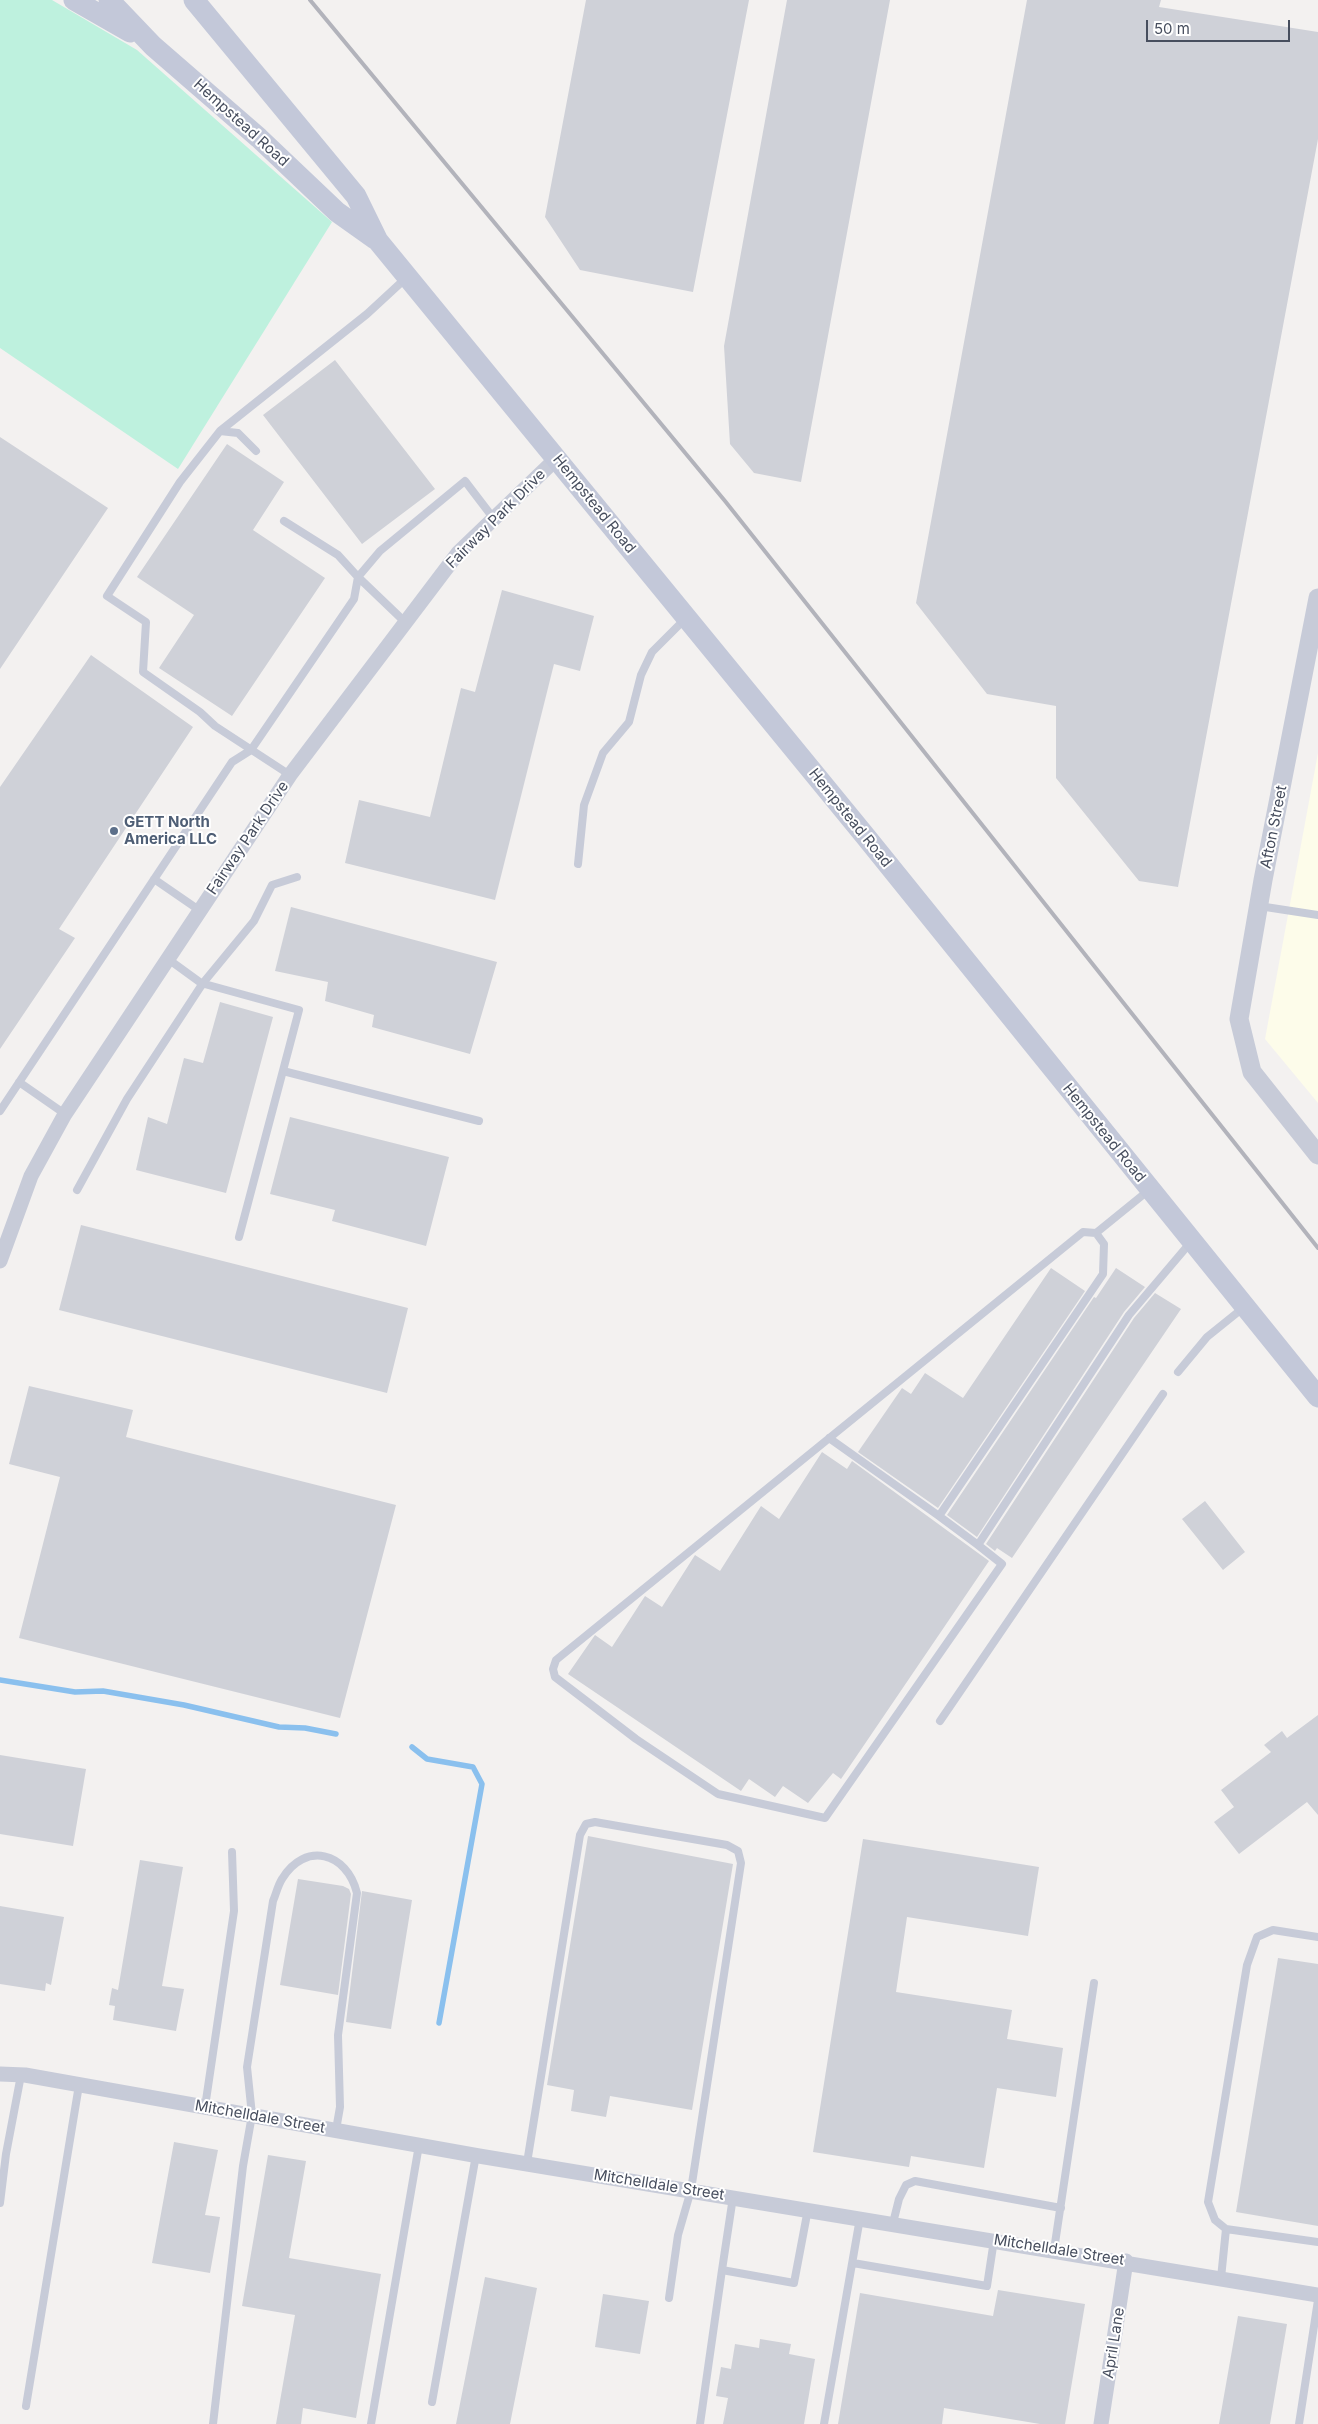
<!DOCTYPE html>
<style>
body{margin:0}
#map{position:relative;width:1318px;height:2424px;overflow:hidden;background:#f3f1f0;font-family:Inter,sans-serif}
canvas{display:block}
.scale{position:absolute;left:1146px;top:20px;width:144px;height:22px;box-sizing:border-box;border:2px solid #474e5e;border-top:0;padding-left:6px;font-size:15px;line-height:18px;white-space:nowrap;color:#474e5e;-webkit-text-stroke:4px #fff;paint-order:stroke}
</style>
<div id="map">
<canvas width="1318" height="2424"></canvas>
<div class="scale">50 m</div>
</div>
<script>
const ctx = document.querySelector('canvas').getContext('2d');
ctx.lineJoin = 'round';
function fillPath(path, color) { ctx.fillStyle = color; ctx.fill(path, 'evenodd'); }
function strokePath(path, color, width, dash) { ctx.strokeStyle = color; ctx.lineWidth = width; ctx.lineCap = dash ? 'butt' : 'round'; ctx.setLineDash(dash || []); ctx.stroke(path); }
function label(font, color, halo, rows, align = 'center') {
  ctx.font = font + ' Inter,sans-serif'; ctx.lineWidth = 4; ctx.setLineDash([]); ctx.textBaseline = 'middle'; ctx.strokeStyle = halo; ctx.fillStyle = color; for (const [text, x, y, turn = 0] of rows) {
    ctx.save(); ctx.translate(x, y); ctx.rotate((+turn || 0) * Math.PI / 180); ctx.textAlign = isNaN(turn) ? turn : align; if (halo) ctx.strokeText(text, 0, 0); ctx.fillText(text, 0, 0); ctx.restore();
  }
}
fillPath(new Path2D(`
 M 1318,753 L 1318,1103 L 1265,1039 Z`), '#fdfcea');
fillPath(new Path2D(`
 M 0,0 L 52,0 L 137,50 L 332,222 L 178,469 L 0,348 Z`), '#bef1de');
strokePath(new Path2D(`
 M 0,1680 L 75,1692 L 103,1691 L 184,1705 L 279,1727 L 305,1728 L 336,1734
 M 412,1747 L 427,1759 L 473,1767 L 482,1784 L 439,2023`), '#8ac0ee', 5.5);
fillPath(new Path2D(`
 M 586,0 L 749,0 L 693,292 L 580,270 L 545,217 Z
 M 787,0 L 890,0 L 801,482 L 754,473 L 730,444 L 724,346 Z
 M 1027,0 L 1161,0 L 1159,7 L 1318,32 L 1318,139 L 1178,887 L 1139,881 L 1056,778 L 1056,706 L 987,694 L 916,603 Z
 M 335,360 L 435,489 L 362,544 L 263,415 Z
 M 0,437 L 108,508 L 0,669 Z
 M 227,444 L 284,482 L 253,530 L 325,578 L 232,716 L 159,668 L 194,615 L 137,577 Z
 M 502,590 L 594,616 L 580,671 L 554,664 L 495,900 L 345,863 L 359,800 L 430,817 L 461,688 L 475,692 Z
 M 91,655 L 193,727 L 59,929 L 75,938 L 0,1049 L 0,787 Z
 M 291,907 L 497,962 L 470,1054 L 372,1027 L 374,1015 L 325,1001 L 328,982 L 275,971 Z
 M 220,1002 L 273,1017 L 226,1193 L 136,1170 L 148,1117 L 167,1124 L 184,1058 L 203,1063 Z
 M 290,1117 L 449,1157 L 426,1246 L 332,1221 L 335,1210 L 270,1194 Z
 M 81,1225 L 408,1308 L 387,1393 L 59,1310 Z
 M 1051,1268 L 1085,1291 L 938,1508 L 858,1452 L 902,1388 L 911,1394 L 925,1373 L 963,1398 Z
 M 1116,1268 L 1145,1287 L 1124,1312 L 977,1537 L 947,1515 L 1094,1297 L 1096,1298 Z
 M 1155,1293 L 1181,1309 L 1012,1558 L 997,1548 L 995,1551 L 986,1544 L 1134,1318 Z
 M 29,1386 L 133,1410 L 126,1437 L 396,1505 L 340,1718 L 19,1638 L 60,1477 L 9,1464 Z
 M 822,1452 L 847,1469 L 852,1461 L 989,1561 L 841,1779 L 833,1773 L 808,1803 L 783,1786 L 775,1797 L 749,1779 L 741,1791 L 568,1674 L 595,1635 L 612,1647 L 645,1596 L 662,1607 L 695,1555 L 720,1571 L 761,1506 L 779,1519 Z
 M 1205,1501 L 1245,1552 L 1223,1570 L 1182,1519 Z
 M 1318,1715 L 1318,1815 L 1307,1802 L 1239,1854 L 1214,1822 L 1234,1807 L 1221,1790 L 1271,1752 L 1264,1745 L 1282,1731 L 1287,1738 Z
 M 0,1755 L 86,1769 L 73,1846 L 0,1834 Z
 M 588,1836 L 733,1864 L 692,2110 L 610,2096 L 606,2117 L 571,2111 L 574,2090 L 547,2085 Z
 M 863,1839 L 1039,1867 L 1028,1936 L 907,1917 L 896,1992 L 1012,2010 L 1007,2039 L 1063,2048 L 1056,2097 L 997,2088 L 984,2168 L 911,2156 L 909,2167 L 813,2152 Z
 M 140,1860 L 183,1867 L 162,1986 L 184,1989 L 176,2031 L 113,2020 L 115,2006 L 109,2005 L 112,1988 L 118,1990 Z
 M 298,1879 L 343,1886 L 349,1889 L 351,1894 L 338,1995 L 280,1985 Z
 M 362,1891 L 412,1900 L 391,2029 L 346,2022 Z
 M 0,1906 L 64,1917 L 51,1985 L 46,1983 L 45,1991 L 0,1984 Z
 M 1278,1958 L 1318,1964 L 1318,2226 L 1236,2212 Z
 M 174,2142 L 218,2150 L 205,2215 L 220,2217 L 210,2273 L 152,2263 Z
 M 268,2155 L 306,2161 L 289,2258 L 381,2274 L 356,2418 L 303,2408 L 301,2424 L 276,2424 L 295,2315 L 242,2306 Z
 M 485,2277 L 537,2288 L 510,2424 L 456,2424 Z
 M 998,2290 L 1085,2304 L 1065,2424 L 1040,2424 L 944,2408 L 942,2424 L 838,2424 L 860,2293 L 993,2316 Z
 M 603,2294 L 649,2301 L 640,2354 L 595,2347 Z
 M 1238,2316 L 1287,2324 L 1270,2424 L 1219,2424 Z
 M 760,2339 L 791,2344 L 789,2354 L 815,2359 L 804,2424 L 723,2424 L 728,2398 L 716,2396 L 721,2367 L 731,2369 L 735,2344 L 759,2348 Z`), '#cfd1d8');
strokePath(new Path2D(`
 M 220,431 L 367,314 L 406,278
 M 256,451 L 238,433 L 220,431 L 180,482 L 107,596 L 146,622 L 143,672 L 200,712 L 215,726 L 290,775
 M 405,622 L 358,577 L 380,551 L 465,481 L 494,519
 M 578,864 L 584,805 L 603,753 L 629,722 L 641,675 L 652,652 L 685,619
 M 154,879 L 199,910
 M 1259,906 L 1318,915
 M 168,959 L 201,983 L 299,1010 L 239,1237
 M 283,1071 L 479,1121
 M 19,1082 L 65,1114
 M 0,1111 L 232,762 L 251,750 L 354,599 L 358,577 L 338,555 L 284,521
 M 77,1190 L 127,1099 L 203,983 L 254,921 L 272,885 L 297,877
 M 1149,1190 L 1096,1233 L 1083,1232 L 556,1660 L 553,1669 L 555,1677 L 636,1739 L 718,1794 L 825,1818 L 1002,1564 L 978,1545 L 1129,1315 L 1190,1243
 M 1178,1372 L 1207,1337 L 1243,1308
 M 829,1438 L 939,1516 L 1103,1274 L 1104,1244 L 1096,1233
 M 939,1516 L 978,1545
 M 940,1721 L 1163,1394
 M 1318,1937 L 1273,1930 L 1257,1937 L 1247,1965 L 1208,2202 L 1215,2220 L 1226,2229 L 1318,2242
 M 205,2107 L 234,1911 L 232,1852
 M 527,2163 L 580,1835 L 586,1824 L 595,1822 L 727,1845 L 738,1851 L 741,1863 L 691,2190 L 678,2235 L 669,2298
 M 733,2197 L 722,2270 L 794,2283 L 808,2209
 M 0,2203 L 6,2154 L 21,2075
 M 893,2223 L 899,2199 L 906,2185 L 915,2181 L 1061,2208
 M 1054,2250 L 1094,1983
 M 853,2263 L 987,2286 L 994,2240
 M 1221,2278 L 1226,2229
 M 432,2402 L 476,2155
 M 26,2406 L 79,2085
 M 213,2424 L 243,2166 L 252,2115 L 247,2067 L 273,1901 C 276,1894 278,1885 282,1879 C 305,1841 347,1852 357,1893 L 338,2035 L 340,2107 L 336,2130
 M 371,2424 L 419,2145
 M 700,2424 L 722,2270
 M 824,2424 L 860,2218
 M 1299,2424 L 1318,2300`), '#c7cbd8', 8);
strokePath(new Path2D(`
 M 0,1261 L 31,1176 L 65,1114 L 290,775 L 458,553 L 557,458
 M 0,2074 L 25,2075 L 479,2156 L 1318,2295
 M 1101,2424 L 1126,2261`), '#c7cbd8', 15);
strokePath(new Path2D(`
 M 1318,598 L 1263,880 L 1239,1019 L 1252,1072 L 1318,1155`), '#c7cbd8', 19);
strokePath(new Path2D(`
 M 74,0 L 130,32
 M 109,0 L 153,46 L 259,138 L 337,212 L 375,239
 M 194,0 L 356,196 L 378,241 L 866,837 L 1318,1397`), '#c3c8d9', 21);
strokePath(new Path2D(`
 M 310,0 L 725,501 L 1318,1248`), '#b2b3bb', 4);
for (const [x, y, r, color] of [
 [114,831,5,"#5c6f8a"]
]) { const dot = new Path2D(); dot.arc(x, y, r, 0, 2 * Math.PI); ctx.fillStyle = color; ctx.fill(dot); strokePath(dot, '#fff', 2); }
label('15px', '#474e5e', '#fff', [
 ["Hempstead Road",241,123,42],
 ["Hempstead Road",594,504,51],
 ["Fairway Park Drive",496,519,-45],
 ["Hempstead Road",850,818,51],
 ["Afton Street",1274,827,-79],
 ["Fairway Park Drive",248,838,-56],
 ["Hempstead Road",1104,1133,51],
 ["Mitchelldale Street",260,2117,10],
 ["Mitchelldale Street",659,2185,9],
 ["Mitchelldale Street",1059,2250,9],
 ["April Lane",1114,2343,-81]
]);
label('bold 15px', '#4e5e75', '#fff', [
 ["GETT North",124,822],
 ["America LLC",124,839]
], 'left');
</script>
